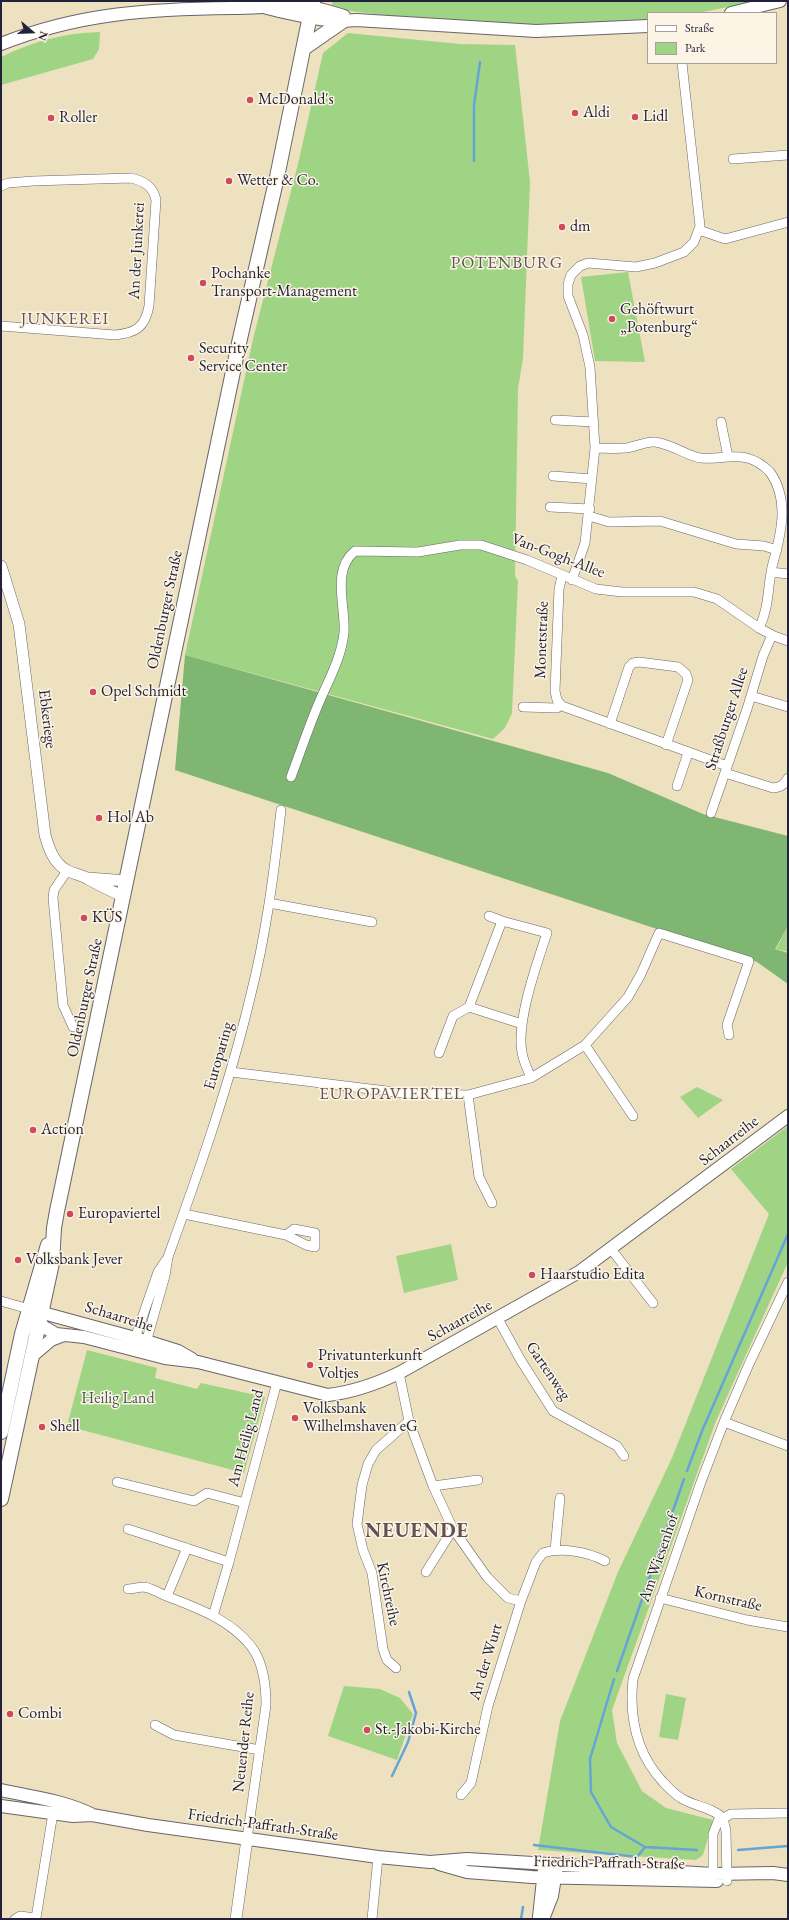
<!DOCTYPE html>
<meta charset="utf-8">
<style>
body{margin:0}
#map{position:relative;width:789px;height:1920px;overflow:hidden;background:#eee1bf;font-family:"EB Garamond",serif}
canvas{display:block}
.frame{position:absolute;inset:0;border:2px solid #22223b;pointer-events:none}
.legend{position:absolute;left:647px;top:12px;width:130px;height:52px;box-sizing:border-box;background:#fcf5e5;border:1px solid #a5a1a1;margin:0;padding:5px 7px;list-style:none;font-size:12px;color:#22223b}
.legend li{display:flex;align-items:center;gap:8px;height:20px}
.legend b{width:20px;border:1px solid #a5a1a1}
.north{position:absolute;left:12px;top:12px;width:40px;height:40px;-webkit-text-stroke:3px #fcf5e5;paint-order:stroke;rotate:109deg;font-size:11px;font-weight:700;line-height:16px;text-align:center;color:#22223b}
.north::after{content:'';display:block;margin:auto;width:14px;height:18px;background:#22223b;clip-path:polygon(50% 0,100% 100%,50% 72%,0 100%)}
</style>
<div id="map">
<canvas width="789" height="1920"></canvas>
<div class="frame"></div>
<ul class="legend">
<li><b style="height:5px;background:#fff"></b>Straße</li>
<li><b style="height:11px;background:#9fd485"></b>Park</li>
</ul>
<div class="north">N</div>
</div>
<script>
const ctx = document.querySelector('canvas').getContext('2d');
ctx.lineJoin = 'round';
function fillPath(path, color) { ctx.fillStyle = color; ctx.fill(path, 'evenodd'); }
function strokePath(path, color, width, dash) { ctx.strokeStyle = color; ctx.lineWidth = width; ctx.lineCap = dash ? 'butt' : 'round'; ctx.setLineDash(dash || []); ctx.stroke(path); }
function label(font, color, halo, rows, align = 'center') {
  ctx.font = font + ' "EB Garamond",serif'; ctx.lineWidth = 3; ctx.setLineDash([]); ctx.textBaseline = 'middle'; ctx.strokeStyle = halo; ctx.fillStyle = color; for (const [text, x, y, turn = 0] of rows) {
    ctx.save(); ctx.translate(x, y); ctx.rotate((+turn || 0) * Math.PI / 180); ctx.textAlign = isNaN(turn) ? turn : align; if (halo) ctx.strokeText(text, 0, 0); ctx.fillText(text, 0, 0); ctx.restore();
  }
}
fillPath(new Path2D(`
 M 333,1 L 758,1 L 698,13 L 648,13 L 648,19 L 530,26 L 413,19 L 343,10 L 331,7 Z
 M 100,32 L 99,49 L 93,59 L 1,85 L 1,57 C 35,41 63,33 100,32 Z
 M 348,33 L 460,44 L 515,45 L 530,182 L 523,358 L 518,389 L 515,576 L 518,581 L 512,713 L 505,728 L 493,739 L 185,655 L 253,339 L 298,164 L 323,53 Z
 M 628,272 L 645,362 L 595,361 L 581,277 Z
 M 788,926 L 788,952 L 776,949 Z
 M 697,1087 L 723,1100 L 698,1118 L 680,1097 Z
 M 788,1126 L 788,1262 L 716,1421 L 612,1710 L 617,1743 L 642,1791 L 666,1808 L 713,1820 L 703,1855 L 696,1860 L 538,1850 L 560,1721 L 618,1572 L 672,1458 L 769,1214 L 731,1169 Z
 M 451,1244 L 458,1280 L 404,1293 L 396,1256 Z
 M 87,1350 L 157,1368 L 155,1378 L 197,1389 L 201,1383 L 265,1397 L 244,1473 L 67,1426 Z
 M 344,1686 L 380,1689 L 400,1698 L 413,1714 L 397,1760 L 328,1736 Z
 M 666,1694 L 686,1698 L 678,1740 L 659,1737 Z`), '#9fd485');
fillPath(new Path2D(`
 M 185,655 L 608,773 L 703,814 L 788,836 L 788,926 L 775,949 L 788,953 L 788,984 L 757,962 L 175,770 Z`), '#7fb672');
strokePath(new Path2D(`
 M 474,161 L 474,105 L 480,62
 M 687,1471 L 702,1431 L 788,1234
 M 617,1671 L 684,1479
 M 614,1679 L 590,1759 L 591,1792 L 611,1827 L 645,1847 L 697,1850
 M 392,1776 L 408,1742 L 416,1713 L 409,1692
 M 534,1845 L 637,1857 L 645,1847
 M 738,1850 L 788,1846
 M 521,1919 L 523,1907`), '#66a4d8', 2.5);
const minor = new Path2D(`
 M 733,159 L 788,155
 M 1,186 L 8,183 L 33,181 L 131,178 C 144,181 153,186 156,200 L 149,306 C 145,328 135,333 115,335 L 1,326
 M 699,230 L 725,239 L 788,222
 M 555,420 L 594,422
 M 721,422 L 728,457
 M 595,448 C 605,448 616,449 626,448 C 635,447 646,441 655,442 C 672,444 689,457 701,458 C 716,460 732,454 747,458 C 755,460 764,466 770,472 C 789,499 782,531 773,563 C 767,585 770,607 759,628
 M 553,476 L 592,479
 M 550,507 L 590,509
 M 589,516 L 609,522 L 660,521 L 736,544 L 764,546 L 777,550
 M 771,572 L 788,574
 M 562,576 L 559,589 L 555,691 L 557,700 L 562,706 L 727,766
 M 572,580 L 585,543 L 595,448 L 590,367 L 583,335 L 568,296 L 568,284 L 571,275 L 580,266 L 588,263 L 636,267 L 655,263 L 684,252 L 694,242 L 700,226 L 682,63
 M 751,696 L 788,707
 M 523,707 L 557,708 L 561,705
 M 610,724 L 629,667 L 633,663 L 639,662 L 678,667 L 686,674 L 688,680 L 666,745
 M 725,773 L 773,788 C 781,787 784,785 788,778
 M 291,777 C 300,753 308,729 318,705 C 328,681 341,659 344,633 C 346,607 331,570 355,551 L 418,552 L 460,545 L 481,545 L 527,560 L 596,589 L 622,592 L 694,592 L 717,599 L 759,628 L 774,636 L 788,641
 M 677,786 L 688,753
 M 711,813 L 747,709 L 763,656 L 772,635
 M 67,871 L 54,890 L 53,898 L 63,1005 L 73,1027
 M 269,903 L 372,922
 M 489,916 L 502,921
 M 522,1024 L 469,1007 L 502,921 L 547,933 C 537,963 516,1022 522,1052 C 523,1061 528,1070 531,1078
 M 585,1045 L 633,1116
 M 439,1053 L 453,1016 L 469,1007
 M 231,1072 L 403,1093 L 468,1095 L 531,1078 L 585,1045 L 628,997 L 641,974 L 659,933 L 749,961 L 727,1025 L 729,1035
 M 468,1095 L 479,1177 L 492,1203
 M 184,1214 L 286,1235 L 306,1245 L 315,1247 L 315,1233 L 294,1229 L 286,1235
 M 611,1249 L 653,1303
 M 1,1301 L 29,1309
 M 498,1319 L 520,1359 L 553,1411 L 617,1446 L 624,1456
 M 133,1344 L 158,1272 L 166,1260
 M 145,1346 L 165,1276 L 168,1257 C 199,1171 229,1086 250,998 C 266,936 274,873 281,810
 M 399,1373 L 409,1421 L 433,1486 L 453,1529 L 487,1577 L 508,1598 L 521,1601
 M 724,1422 L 788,1446
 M 117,1482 L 194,1501 L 207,1493 L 245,1503
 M 433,1486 L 478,1480
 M 128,1529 L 229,1562
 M 555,1550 L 560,1498
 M 426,1572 L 453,1529
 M 128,1589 C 133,1589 139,1587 144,1587 C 151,1588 160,1593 166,1596 C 198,1608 236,1622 255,1652 C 264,1668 266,1687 266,1705 L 247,1839
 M 167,1596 L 187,1548
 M 660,1598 L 747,1620 L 788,1627
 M 213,1616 L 229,1562 L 277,1382
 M 396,1668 L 387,1660 L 383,1649 L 372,1573 L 363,1550 L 357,1524 L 362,1485 L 368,1464 L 376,1450 L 409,1421
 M 155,1725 L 174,1735 L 260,1750
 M 461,1795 L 471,1783 L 488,1706 L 521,1601 L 536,1562 L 543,1553 C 561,1547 588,1552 605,1561
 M 713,1880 L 713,1834 L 718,1821 L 731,1814 L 788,1813
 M 727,1881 L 726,1831 L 723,1818 C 710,1806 695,1807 681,1798 C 674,1794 669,1788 663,1782 C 636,1753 629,1717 633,1679 L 701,1482 L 724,1422 L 749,1364 L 788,1282
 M 15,1919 L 20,1916 L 36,1918 L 53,1813
 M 372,1919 L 378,1857`);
const tertiary = new Path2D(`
 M 1,566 L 19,624 L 45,835 C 49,849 54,864 68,871 C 74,874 82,875 88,879 C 100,885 111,892 124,896
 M 88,878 L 127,881
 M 236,1919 L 247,1839`);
const secondary = new Path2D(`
 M 267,8 C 296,15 327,23 356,20 L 536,31 L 648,26
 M 731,13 L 780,1
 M 1,44 C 79,13 150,9 233,8 C 255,8 279,5 300,6 C 314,6 330,12 344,16
 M 32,1310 L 146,1341 L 178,1351 L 192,1359
 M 34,1316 L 44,1327 L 56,1334 L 84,1337 L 165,1358 L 198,1362 L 328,1395 C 354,1392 376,1384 399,1373 L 579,1272 L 788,1116
 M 31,1357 L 51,1340 L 64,1335
 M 1,1790 C 32,1797 62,1800 91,1814
 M 1,1806 L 73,1816 L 92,1815 L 148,1825 L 378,1857 L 430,1862 L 467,1859 L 713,1874 L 773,1873 L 788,1875
 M 439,1864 L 467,1872 L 532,1877 L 717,1881
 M 539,1917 L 544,1870
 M 543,1919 L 552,1896 L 556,1871`);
const primary = new Path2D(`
 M 283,6 L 289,1
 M 304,48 L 343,21
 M 1,1432 L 22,1334 L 48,1245
 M 1,1499 L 52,1263 L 54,1228 L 57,1211 L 239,343 L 277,177 L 313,1`);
strokePath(minor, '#696569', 10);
strokePath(tertiary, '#696569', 12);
strokePath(secondary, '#696569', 14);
strokePath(primary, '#696569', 16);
strokePath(minor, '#fff', 9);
strokePath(tertiary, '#fff', 11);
strokePath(secondary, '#fff', 12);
strokePath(primary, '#fff', 14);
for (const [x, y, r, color] of [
 [250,100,4,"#d1495b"],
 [575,113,4,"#d1495b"],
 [635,117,4,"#d1495b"],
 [51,118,4,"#d1495b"],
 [229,181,4,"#d1495b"],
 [562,227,4,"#d1495b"],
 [203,283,4,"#d1495b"],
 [612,319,4,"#d1495b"],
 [191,358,4,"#d1495b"],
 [93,692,4,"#d1495b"],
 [99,818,4,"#d1495b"],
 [84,918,4,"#d1495b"],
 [33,1130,4,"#d1495b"],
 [70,1214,4,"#d1495b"],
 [18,1260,4,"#d1495b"],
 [532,1275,4,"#d1495b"],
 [310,1365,4,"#d1495b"],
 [295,1418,4,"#d1495b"],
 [42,1427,4,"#d1495b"],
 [10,1714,4,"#d1495b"],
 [367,1730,4,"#d1495b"]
]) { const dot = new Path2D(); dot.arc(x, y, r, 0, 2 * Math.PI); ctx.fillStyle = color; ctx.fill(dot); strokePath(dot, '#fcf5e5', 1.5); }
label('16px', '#22223b', '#fcf5e5', [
 ["McDonald's",258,100],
 ["Aldi",583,113],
 ["Lidl",643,117],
 ["Roller",59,118],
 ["Wetter & Co.",237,181],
 ["dm",570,227],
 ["Pochanke",211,274],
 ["Transport-Management",211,292],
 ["Gehöftwurt",620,310],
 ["„Potenburg“",620,328],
 ["Security",199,349],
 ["Service Center",199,367],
 ["Opel Schmidt",101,692],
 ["Hol Ab",107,818],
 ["KÜS",92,918],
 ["Action",41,1130],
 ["Europaviertel",78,1214],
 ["Volksbank Jever",26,1260],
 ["Haarstudio Edita",540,1275],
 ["Privatunterkunft",318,1356],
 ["Voltjes",318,1374],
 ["Volksbank",303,1409],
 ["Wilhelmshaven eG",303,1427],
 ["Shell",50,1427],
 ["Combi",18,1714],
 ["St.-Jakobi-Kirche",375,1730]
], 'left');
label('16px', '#22223b', '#fcf5e5', [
 ["An der Junkerei",137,251,-87],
 ["Van-Gogh-Allee",558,556,21],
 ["Oldenburger Straße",165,610,-78],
 ["Monetstraße",542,640,-88],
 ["Ebkeriege",47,719,83],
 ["Straßburger Allee",727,719,-72],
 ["Oldenburger Straße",85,998,-78],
 ["Europaring",219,1056,-74],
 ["Schaarreihe",729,1141,-38],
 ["Schaarreihe",119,1317,17],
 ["Schaarreihe",460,1321,-29],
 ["Gartenweg",548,1371,56],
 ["Am Heilig Land",246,1438,-75],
 ["Am Wiesenhof",659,1558,-71],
 ["Kirchreihe",388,1594,78],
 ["Kornstraße",728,1599,13],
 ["An der Wurt",486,1662,-73],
 ["Neuender Reihe",244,1742,-84],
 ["Friedrich-Paffrath-Straße",263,1825,8],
 ["Friedrich-Paffrath-Straße",609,1863,1]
]);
label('16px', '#485751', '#fcf5e5', [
 ["Heilig Land",118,1399]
]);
ctx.letterSpacing = '1px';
label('17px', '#615054', '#fcf5e5', [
 ["POTENBURG",507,263],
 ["JUNKEREI",65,319],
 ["EUROPAVIERTEL",392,1094]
]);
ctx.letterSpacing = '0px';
ctx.letterSpacing = '1px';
label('bold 20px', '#615054', '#fcf5e5', [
 ["NEUENDE",417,1532]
]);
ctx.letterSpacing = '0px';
</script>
